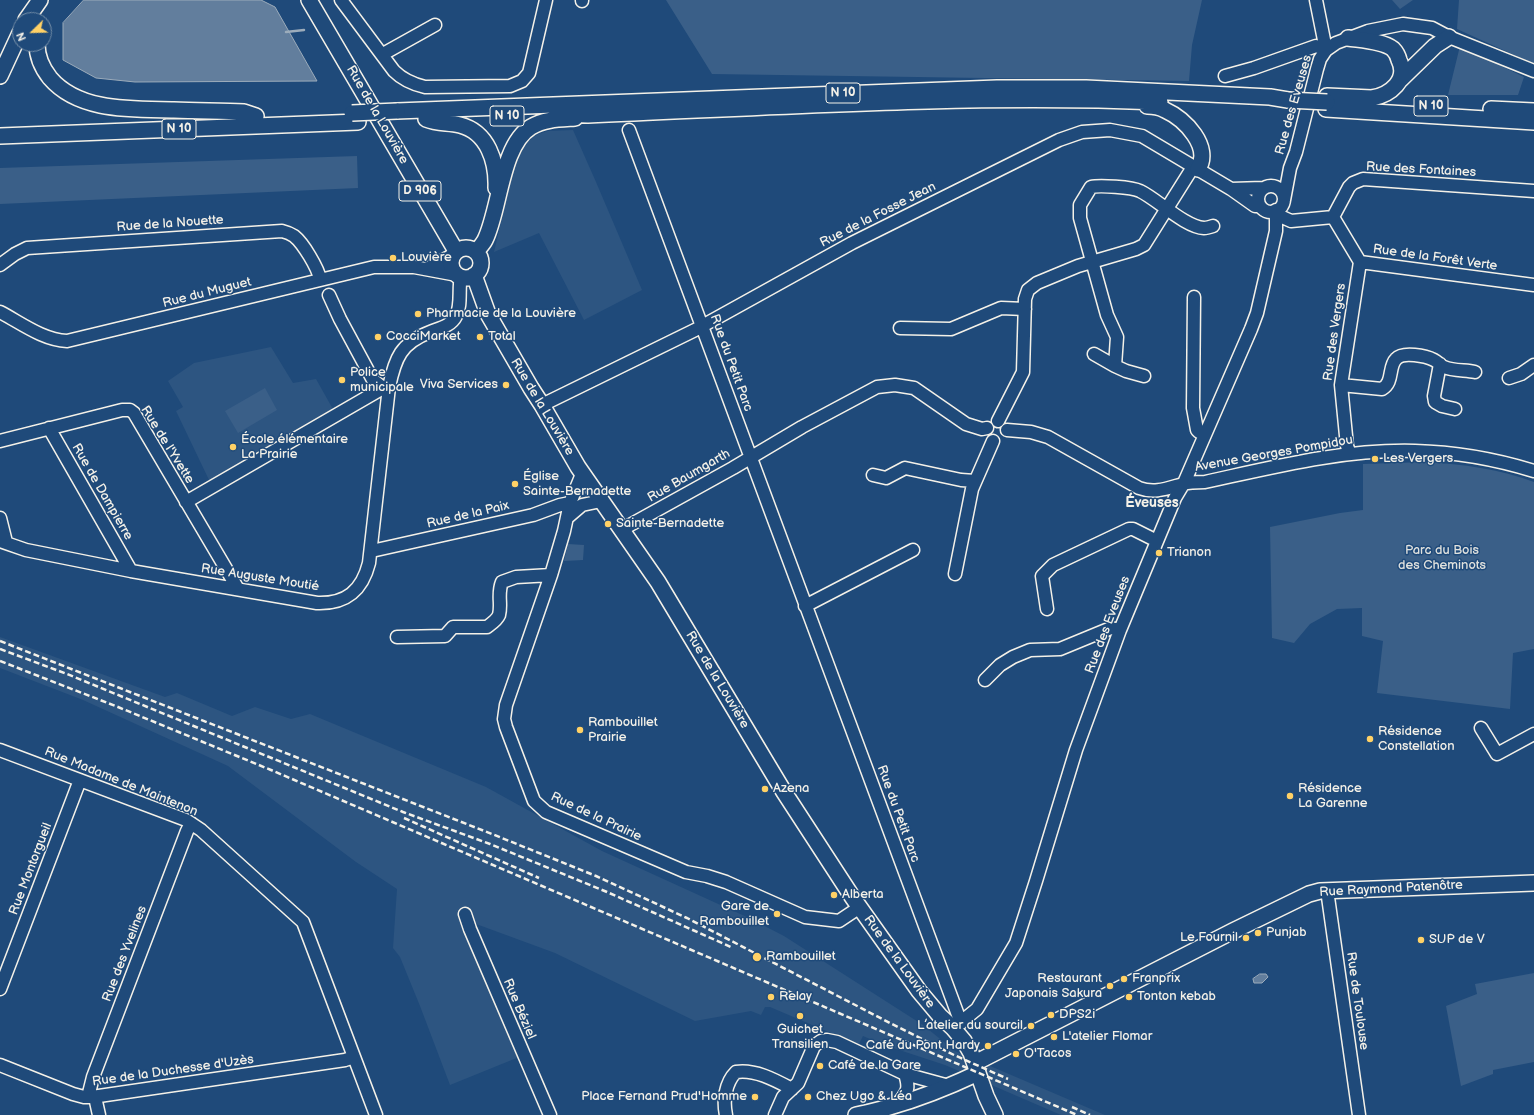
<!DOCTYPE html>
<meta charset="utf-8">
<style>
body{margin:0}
#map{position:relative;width:1534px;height:1115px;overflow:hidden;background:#1f4a7a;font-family:"Balsamiq Sans",sans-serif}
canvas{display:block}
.north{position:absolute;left:12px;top:12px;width:40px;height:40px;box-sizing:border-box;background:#1f4a7a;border:1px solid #748da6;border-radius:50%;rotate:247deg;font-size:11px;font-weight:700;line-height:16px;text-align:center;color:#f4f1e8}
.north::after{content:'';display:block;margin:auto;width:14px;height:18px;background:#ffd166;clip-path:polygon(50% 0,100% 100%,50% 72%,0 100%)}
</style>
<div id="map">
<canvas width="1534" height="1115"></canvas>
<div class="north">N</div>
</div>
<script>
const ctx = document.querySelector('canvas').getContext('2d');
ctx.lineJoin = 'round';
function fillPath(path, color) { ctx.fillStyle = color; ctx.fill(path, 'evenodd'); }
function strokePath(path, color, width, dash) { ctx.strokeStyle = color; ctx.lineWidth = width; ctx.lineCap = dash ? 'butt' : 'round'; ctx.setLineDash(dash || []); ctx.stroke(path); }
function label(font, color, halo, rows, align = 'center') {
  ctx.font = font + ' "Balsamiq Sans",sans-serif'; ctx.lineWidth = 3; ctx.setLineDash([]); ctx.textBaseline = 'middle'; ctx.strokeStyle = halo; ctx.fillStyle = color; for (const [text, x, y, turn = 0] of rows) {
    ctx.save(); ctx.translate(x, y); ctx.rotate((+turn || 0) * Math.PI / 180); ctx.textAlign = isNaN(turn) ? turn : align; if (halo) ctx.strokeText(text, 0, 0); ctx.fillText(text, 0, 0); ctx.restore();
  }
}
fillPath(new Path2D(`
 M 573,130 L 596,182 L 642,290 L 584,320 L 539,233 L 494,252 L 517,155 L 527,140 L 538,134 L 548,131 Z
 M 271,347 L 293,383 L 316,379 L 334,411 L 210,482 L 176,411 L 183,407 L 168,381 L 194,363 Z
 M 0,637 L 165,697 L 177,693 L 232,716 L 255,707 L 291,719 L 310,714 L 486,787 L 602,851 L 749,918 L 784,936 L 923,1025 L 955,1051 L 1105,1115 L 1061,1115 L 945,1065 L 884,1045 L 863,1036 L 859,1044 L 846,1038 L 845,1039 L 770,1007 L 765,1007 L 761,1015 L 751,1011 L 695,1021 L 555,953 L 468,921 L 524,1055 L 450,1085 L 420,1006 L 400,957 L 393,948 L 397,889 L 356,862 L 228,766 L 83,700 L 0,668 Z`), '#2d5581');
fillPath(new Path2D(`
 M 666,0 L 1202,0 L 1192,45 L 1189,81 L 712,74 Z
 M 1392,0 L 1413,0 L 1400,9 Z
 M 1459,0 L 1534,0 L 1534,64 L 1457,29 Z
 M 1460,46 L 1524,77 L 1518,95 L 1448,95 Z
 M 357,156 L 358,188 L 0,204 L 0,168 Z
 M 265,388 L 277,410 L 238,433 L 225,411 Z
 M 1426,462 C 1462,464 1500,469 1534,482 L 1534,649 L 1513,653 L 1510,709 L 1377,693 L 1383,641 L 1362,636 L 1362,608 L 1337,609 L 1310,624 L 1294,643 L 1272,638 L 1270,527 L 1340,513 L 1363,510 L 1363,464 Z
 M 568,544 L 584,545 L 583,560 L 564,561 Z
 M 1534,973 L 1534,1062 L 1493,1070 L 1493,1074 L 1461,1086 L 1446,1006 L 1477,994 L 1475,984 Z`), '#3a5f88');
const water = new Path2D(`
 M 84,0 L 261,0 L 275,7 L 317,81 L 135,82 L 96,78 L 63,60 L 63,23 Z
 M 1260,974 L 1266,974 L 1268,977 L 1262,983 L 1254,983 L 1253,979 Z`);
fillPath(water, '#627e9d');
strokePath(water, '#9cacbb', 1);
strokePath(new Path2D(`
 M 286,32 L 304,30`), '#9cacbb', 2.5);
const minor = new Path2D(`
 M 341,0 L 394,71 C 403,80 412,84 425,87 L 510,86 L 522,81 L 529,73 L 546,0
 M 582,0 L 582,1
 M 1316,0 L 1326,50
 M 383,54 L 435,25
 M 1225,76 L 1254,68 L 1316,46 L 1326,50
 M 629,130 L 961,1023
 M1258 199a13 13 0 1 1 26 0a13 13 0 1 1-26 0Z
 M 1231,189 L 1263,188
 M 1284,200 L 1290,168 L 1296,152 L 1317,69 L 1320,59 L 1326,50 L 1336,43 L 1368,31 L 1403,24 L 1432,28 L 1449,37 L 1534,71
 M 1276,210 L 1280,216 L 1291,221 L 1333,217
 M 1333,217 L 1360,262 L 1534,285
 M 1333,217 L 1349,187 L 1353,183 L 1363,179 L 1534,191
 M 0,265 L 15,254 L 27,248 L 282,231 C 286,232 291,234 294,236 C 303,243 318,268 320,279
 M 426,269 L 453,255
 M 329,295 L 340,319 L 373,380 L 383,388
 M 1194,297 L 1193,408 L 1197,430 L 1199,432 L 1205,433
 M 0,312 C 21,323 43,340 67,341 L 374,267 L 414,267 L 457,275
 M 900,328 L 951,329 L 1001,308 L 1025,309
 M 1094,354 L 1115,366 L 1117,337 L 1107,315 L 1080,218 L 1080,205 L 1091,187 C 1099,185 1132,187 1140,191 C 1157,199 1185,227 1204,228 C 1206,228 1210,227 1213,226
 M 1440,364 L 1434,396 L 1435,402 L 1442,406 L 1455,409
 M 1115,366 L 1126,371 L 1144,376
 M 1509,378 L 1521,374 L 1534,365
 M 1341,385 L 1382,389 C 1394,382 1388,367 1396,359 C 1403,351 1426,356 1434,360 C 1438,362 1441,366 1444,367 C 1453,371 1466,370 1475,372
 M 542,405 L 695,330 L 852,243 L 1059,140 L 1082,132 L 1110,130 L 1142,136 L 1231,189 L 1255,206 L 1260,206
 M 998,421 L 1023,372 L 1025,299 L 1028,290 L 1037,283 L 1078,266 L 1136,249 L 1144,245 L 1193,167
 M 49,428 L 131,571
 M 1007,430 L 1031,432 L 1048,437 L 1139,488 C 1155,494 1168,488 1183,484 C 1189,482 1198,482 1205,482 C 1274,467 1344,449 1415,451 C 1455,452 1495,459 1534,471
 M 0,441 L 122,410 L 130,410 L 134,413 L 238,589
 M 1350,454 L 1347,446 L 1341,385 L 1360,262
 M 582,474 L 570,503 L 564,531 L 551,575 L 506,705 L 504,719 L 506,727 L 534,801 L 546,812 L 686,872 L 707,876 L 726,882 L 805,917 L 839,921 L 860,907
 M 873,475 L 886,478 L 905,468 L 961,480 L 975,481
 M 186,502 L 383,388 L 389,387
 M 568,517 L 582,505 L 601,501
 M 0,518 L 6,542
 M 621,530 L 733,468 L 802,427 L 877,387 L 895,385 L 914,388 L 966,424 L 982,429 L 987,428
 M 0,541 L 26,550 L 131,571 L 317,603 C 346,604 362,591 369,563 L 389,387 C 395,358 401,343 430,332 C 440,328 451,326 456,316 C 462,305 458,289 461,276
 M 371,549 L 376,550 L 533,515 L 560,505 L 570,503
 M 955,574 L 972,489 L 993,441
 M 805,606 L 913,550
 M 1047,609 L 1042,576 L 1053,565 L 1129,529 L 1133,529 L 1157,541
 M 397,637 L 445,636 L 453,627 L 487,627 C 491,624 497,620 499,615 C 502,604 497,594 502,582 L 516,577 L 551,575
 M 985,680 L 1000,665 L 1013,657 L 1030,650 L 1060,649 L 1111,628 L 1120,630
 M 1481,728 L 1497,754 L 1534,734
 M 0,750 L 186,820 L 201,830 L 303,922 L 376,1115
 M 1327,890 L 1359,1115
 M 465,914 L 470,929 L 550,1115
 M 0,989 L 80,780
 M 956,1026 L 977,1009 L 1016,943 L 1036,881 L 1076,750 L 1120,630 L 1175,498 L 1184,483 L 1251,329 L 1257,313 L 1276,231 L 1276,218 L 1274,211
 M 0,1065 L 73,1094 L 84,1097 L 92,1097 L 345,1060 L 354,1057
 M 88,1097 L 93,1077 L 187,831 L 191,823
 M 95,1097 L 99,1115
 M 898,1104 C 907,1091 910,1090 905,1074
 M 726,1115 C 723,1101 725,1083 736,1072 C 755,1069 775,1080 792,1089
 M 775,1115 L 783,1097 L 798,1083 L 814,1046 L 821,1041 L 827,1040 L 837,1042 L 905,1074 L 949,1086`);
const major = new Path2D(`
 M 309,0 L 456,251
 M 26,20 L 40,0
 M 37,44 C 37,56 42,68 50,78 C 79,112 132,109 174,110 C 197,111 221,111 244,112 L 256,116
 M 0,76 L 20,33
 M 1399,81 L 1435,46 L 1449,37
 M 1327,96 L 1372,98 C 1390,95 1409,80 1399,60 C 1398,56 1396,52 1393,49 C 1383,41 1361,40 1348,38
 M 1147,106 C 1153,106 1160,107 1165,110 C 1185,119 1212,147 1198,169
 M 1326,109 L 1534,122
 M 1491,109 L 1534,111
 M 397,111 L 997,88 L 1086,88 L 1270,97 L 1288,100
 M 564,114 L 588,115 C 778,107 969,94 1160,102
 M 426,119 C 438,124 448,122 460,125 C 488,132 497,162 496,188
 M 0,136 L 358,122
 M451 263a15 15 0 1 1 30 0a15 15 0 1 1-30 0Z
 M 476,252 C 479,248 483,244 485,240 C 500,210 501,145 531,127 C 544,119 560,119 575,118
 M 474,275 L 488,314 L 531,388 L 542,405 L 578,467 L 658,582 L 784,792 L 853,898 L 919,991 L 940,1016 L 953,1028 L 964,1041 L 971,1053 L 986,1096 L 995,1115
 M 975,1063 L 1233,931 L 1309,894 L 1320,891 L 1534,883
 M 856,1115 C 898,1107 940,1091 978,1073`);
strokePath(minor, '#f4f1e8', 15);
strokePath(major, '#f4f1e8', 18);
strokePath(minor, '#1f4a7a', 12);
strokePath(major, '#1f4a7a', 15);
strokePath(new Path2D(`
 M 0,641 L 492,834 L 596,876 L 687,918 L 890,1023 L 954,1055 L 1008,1079
 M 0,649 L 67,674 L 403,812 L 490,844 L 607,892 L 731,947
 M 0,661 L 118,707 L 271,770 L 1077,1115
 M 404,818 L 539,878
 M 1072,1107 L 1090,1115`), '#f4f1e8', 2.5, [6, 3]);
const majorBridge = new Path2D(`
 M 1288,100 L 1327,102
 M 352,113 L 397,111`);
strokePath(majorBridge, '#f4f1e8', 18, []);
strokePath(majorBridge, '#1f4a7a', 15);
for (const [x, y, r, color] of [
 [393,258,4,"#ffd166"],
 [418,314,4,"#ffd166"],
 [378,337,4,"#ffd166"],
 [480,337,4,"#ffd166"],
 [342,380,4,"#ffd166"],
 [506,385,4,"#ffd166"],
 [233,447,4,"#ffd166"],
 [1375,459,4,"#ffd166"],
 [515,484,4,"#ffd166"],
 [608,524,4,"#ffd166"],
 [1159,553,4,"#ffd166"],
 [580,730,4,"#ffd166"],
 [1370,739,4,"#ffd166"],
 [765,789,4,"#ffd166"],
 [1290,796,4,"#ffd166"],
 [834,895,4,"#ffd166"],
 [777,914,4,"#ffd166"],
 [1258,933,4,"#ffd166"],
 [1246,938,4,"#ffd166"],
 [1421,940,4,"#ffd166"],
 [757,957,5,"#ffd166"],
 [1124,979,4,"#ffd166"],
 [1110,986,4,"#ffd166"],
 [771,997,4,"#ffd166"],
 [1129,997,4,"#ffd166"],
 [1051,1015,4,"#ffd166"],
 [800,1016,4,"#ffd166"],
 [1031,1026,4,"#ffd166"],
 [1054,1037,4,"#ffd166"],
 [988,1046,4,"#ffd166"],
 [1016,1054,4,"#ffd166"],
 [820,1066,4,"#ffd166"],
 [755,1097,4,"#ffd166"],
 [808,1097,4,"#ffd166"]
]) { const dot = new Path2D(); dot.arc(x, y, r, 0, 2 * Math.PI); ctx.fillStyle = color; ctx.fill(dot); strokePath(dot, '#1f4a7a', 1.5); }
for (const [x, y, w] of [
 [843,93,34],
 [1431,106,34],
 [507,116,34],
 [179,129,34],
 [420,191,42]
]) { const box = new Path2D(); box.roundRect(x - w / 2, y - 10, w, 20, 3); ctx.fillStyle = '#1f4a7a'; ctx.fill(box); strokePath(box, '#f4f1e8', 1); }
label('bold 12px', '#f4f1e8', null, [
 ["N 10",843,93],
 ["N 10",1431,106],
 ["N 10",507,116],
 ["N 10",179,129],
 ["D 906",420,191]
]);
label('13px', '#f4f1e8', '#1f4a7a', [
 ["Rue des Eveuses",1294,105,-74],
 ["Rue de la Louvière",377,115,60],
 ["Rue des Fontaines",1421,170,3],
 ["Rue de la Fosse Jean",878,215,-27],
 ["Rue de la Nouette",170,224,-4],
 ["Rue de la Forêt Verte",1435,258,8],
 ["Rue du Muguet",207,293,-14],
 ["Rue des Vergers",1335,332,-82],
 ["Rue du Petit Parc",731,363,70],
 ["Rue de la Louvière",542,407,59],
 ["Rue de l'Yvette",167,445,58],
 ["Avenue Georges Pompidou",1274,454,-10],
 ["Rue Baumgarth",689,476,-30],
 ["Rue de Dampierre",102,492,60],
 ["Rue de la Paix",468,515,-13],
 ["Rue Auguste Moutié",260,578,9],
 ["Rue des Eveuses",1108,625,-69],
 ["Rue de la Louvière",717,680,59],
 ["Rue Madame de Maintenon",121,782,22],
 ["Rue du Petit Parc",898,814,70],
 ["Rue de la Prairie",596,817,25],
 ["Rue Montorgueil",31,869,-69],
 ["Rue Raymond Patenôtre",1391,889,-3],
 ["Rue des Yvelines",125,954,-69],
 ["Rue de la Louvière",899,962,54],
 ["Rue de Toulouse",1357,1001,82],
 ["Rue Béziel",519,1009,67],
 ["Rue de la Duchesse d'Uzès",173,1071,-8]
]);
label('13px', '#f4f1e8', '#1f4a7a', [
 ["Louvière",401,258],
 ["Pharmacie de la Louvière",426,314],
 ["CocciMarket",386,337],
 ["Total",488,337],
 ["Police",350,373],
 ["municipale",350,388],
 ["Viva Services",498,385,"right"],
 ["École élémentaire",241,440],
 ["La Prairie",241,455],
 ["Les Vergers",1383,459],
 ["Église",523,477],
 ["Sainte-Bernadette",523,492],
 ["Sainte-Bernadette",616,524],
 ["Trianon",1167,553],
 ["Rambouillet",588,723],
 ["Prairie",588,738],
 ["Résidence",1378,732],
 ["Constellation",1378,747],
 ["Azena",773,789],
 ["Résidence",1298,789],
 ["La Garenne",1298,804],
 ["Alberta",842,895],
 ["Gare de",769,907,"right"],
 ["Rambouillet",769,922,"right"],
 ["Punjab",1266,933],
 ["Le Fournil",1238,938,"right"],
 ["SUP de V",1429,940],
 ["Rambouillet",766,957],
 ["Restaurant",1102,979,"right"],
 ["Japonais Sakura",1102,994,"right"],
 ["Franprix",1132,979],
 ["Relay",779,997],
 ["Tonton kebab",1137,997],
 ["DPS2i",1059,1015],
 ["L’atelier du sourcil",1023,1026,"right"],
 ["Guichet",800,1030,"center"],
 ["Transilien",800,1045,"center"],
 ["L'atelier Flomar",1062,1037],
 ["Café du Pont Hardy",980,1046,"right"],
 ["O'Tacos",1024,1054],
 ["Café de la Gare",828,1066],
 ["Place Fernand Prud'Homme",747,1097,"right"],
 ["Chez Ugo & Léa",816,1097]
], 'left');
label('13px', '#e1e2de', '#1f4a7a', [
 ["Parc du Bois",1442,551],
 ["des Cheminots",1442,566]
]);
label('bold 14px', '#f4f1e8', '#1f4a7a', [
 ["Éveuses",1152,503]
]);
</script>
